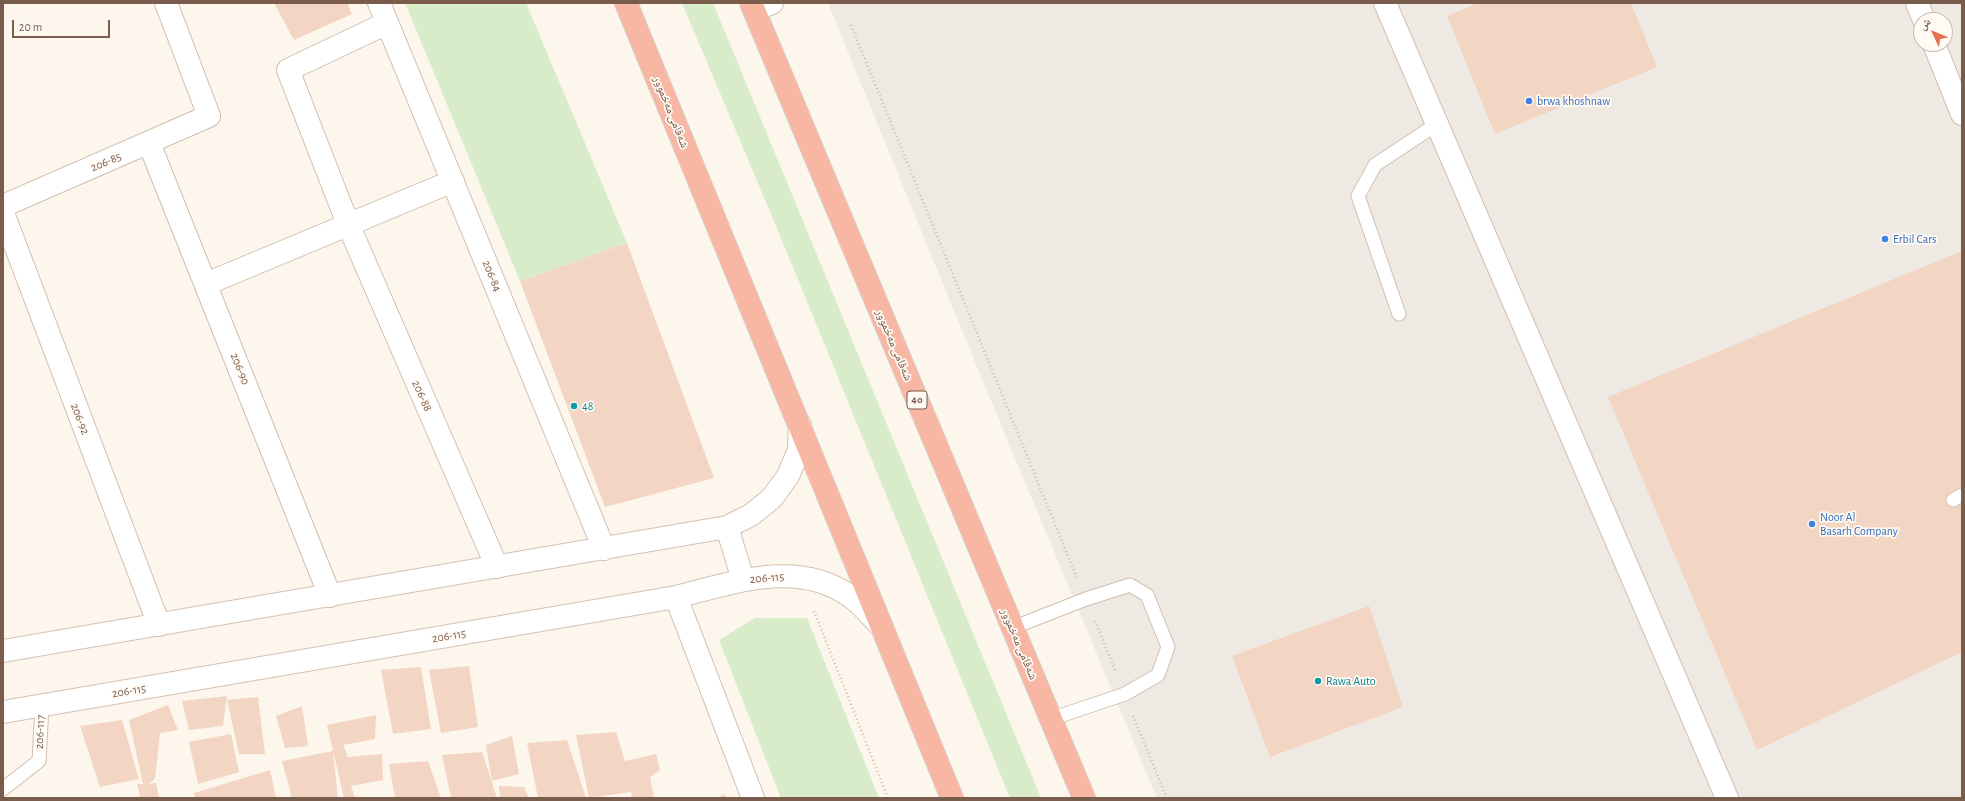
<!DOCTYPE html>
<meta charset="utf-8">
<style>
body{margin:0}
#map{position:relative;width:1965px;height:801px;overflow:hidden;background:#fdf6ec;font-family:"Alegreya Sans","Noto Naskh Arabic",sans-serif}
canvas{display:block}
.frame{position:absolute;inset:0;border:4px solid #7a5c4d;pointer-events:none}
.north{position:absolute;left:1913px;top:12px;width:40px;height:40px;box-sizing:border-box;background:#fffaf3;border:1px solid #cabbb1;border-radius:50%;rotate:314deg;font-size:11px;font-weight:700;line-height:16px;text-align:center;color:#7a5c4d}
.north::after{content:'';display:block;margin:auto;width:14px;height:18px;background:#e76f51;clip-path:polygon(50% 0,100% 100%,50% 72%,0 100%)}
.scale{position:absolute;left:12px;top:20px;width:98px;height:18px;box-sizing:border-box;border:2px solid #7a5c4d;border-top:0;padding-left:5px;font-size:12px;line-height:14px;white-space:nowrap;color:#7a5c4d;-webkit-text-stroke:3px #fffaf3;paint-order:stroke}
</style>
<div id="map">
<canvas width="1965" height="801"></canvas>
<div class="frame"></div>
<div class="north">ش</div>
<div class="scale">20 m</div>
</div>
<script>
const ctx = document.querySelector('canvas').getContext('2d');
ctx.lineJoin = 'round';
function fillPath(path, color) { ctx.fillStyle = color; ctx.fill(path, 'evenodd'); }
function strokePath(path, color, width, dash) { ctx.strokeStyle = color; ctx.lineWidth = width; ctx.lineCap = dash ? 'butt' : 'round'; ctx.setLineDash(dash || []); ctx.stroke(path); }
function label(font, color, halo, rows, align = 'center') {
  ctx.font = font + ' "Alegreya Sans","Noto Naskh Arabic",sans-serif'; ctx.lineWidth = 3.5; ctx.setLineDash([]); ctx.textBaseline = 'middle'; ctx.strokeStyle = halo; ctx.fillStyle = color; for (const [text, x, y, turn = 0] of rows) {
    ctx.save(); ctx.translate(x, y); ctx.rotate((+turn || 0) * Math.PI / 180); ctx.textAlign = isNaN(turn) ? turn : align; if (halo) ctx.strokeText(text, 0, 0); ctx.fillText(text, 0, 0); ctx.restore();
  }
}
fillPath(new Path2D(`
 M 828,3 L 1962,3 L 1962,798 L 1157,798 L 979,372 ZM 1921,20 L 1945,20 L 1945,44 L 1921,44 Z`), '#efe9e4');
fillPath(new Path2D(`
 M 405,3 L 526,3 L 627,243 L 520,281 Z
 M 682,3 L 713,3 L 1041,798 L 1010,798 L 779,233 Z
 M 755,618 L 807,618 L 879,798 L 781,798 L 719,640 Z`), '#d8ecc9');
fillPath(new Path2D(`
 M 274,3 L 347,3 L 352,14 L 294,40 Z
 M 1478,3 L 1631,3 L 1657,67 L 1495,134 L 1447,16 Z
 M 627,243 L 714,478 L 605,507 L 520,281 Z
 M 1962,251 L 1962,652 L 1757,750 L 1608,397 Z
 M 1369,606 L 1403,707 L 1270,757 L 1232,656 Z
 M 469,666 L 478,727 L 441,733 L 429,670 Z
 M 421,667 L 431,729 L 393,734 L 381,670 Z
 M 227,696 L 223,726 L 189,730 L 182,701 Z
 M 258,697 L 265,754 L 239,754 L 227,700 Z
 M 168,705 L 178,730 L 160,733 L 155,779 L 148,784 L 156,783 L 159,798 L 135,798 L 140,796 L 137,784 L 143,784 L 129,720 Z
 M 302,706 L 308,746 L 285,748 L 276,716 Z
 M 376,715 L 375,739 L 343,745 L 348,757 L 382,754 L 383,780 L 351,786 L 355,798 L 344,798 L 327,725 Z
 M 122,720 L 139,779 L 100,787 L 80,726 Z
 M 616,732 L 625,761 L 656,754 L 660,770 L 650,777 L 654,798 L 632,798 L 631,792 L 589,798 L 576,735 Z
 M 231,734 L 239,772 L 198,784 L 189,742 Z
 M 512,736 L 519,774 L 492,781 L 486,745 Z
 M 567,740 L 586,798 L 538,798 L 527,743 Z
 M 333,751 L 338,798 L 292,798 L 282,761 Z
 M 482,752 L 497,798 L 451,798 L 442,755 Z
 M 428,761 L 441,798 L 395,798 L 389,764 Z
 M 270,770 L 276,798 L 195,798 L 194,793 Z
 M 499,786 L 524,787 L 529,798 L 500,798 Z
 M 724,794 L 726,798 L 718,798 Z`), '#f3d5c3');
const lane = new Path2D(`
 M 1399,314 L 1358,196 L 1375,165 L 1437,124
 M 1953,500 L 1962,495
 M 1012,628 L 1086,599 L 1130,585 L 1147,595 L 1168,647 L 1158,675 L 1125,694 L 1051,719
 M 3,789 L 39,761 L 42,706`);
const street = new Path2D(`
 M 379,3 L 604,549
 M 1385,3 L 1727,798
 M 1917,3 L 1924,20
 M 754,10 L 772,3
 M 387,23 L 288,70 L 348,224 L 497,567
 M 1934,44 L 1962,114
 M 149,143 L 330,596
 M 3,206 L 209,116 L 166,3
 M 3,213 L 159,625
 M 206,284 L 453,181
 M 676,597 L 753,798`);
const secondary = new Path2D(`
 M 727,527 L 743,580
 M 3,651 L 727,527 L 751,515 L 772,498 L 788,476 L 799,450 L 800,425
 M 3,712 L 676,597 C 732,583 799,558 851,597 C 861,604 870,615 879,624`);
const highway = new Path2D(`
 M 626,3 L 952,798
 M 751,3 L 1084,798`);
strokePath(lane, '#d1beb0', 15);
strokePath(street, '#d1beb0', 24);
strokePath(secondary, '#d6c0b0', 24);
strokePath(highway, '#dad1cd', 24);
strokePath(new Path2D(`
 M 851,25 L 1077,578
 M 814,611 L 888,798
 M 1095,621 L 1116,672
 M 1133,716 L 1167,798`), '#d9b8a5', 2.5, [1, 3]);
strokePath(lane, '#fff', 13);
strokePath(street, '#fff', 22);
strokePath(secondary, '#fff', 22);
strokePath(highway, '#f7b7a3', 22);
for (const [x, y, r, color] of [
 [1529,101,4,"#3f7fe0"],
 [1885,239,4,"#3f7fe0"],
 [574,406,4,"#0f9aa8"],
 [1812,524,4,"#3f7fe0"],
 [1318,681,4,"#0f9aa8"]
]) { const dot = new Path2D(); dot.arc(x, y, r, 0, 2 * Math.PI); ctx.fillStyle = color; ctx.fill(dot); strokePath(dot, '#fffaf3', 1.5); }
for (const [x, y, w] of [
 [917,400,20]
]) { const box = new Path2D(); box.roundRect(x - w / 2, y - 9, w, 18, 3); ctx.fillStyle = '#fffaf3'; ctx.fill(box); strokePath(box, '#7a5c4d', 1); }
label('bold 11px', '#7a5c4d', null, [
 ["40",917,400]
]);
label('12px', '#366cbe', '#fffaf3', [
 ["brwa khoshnaw",1537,101],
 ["Erbil Cars",1893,239],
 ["Noor Al",1820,517],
 ["Basarh Company",1820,531]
], 'left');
label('12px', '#7a5c4d', '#fffaf3', [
 ["شەقامی مەخموور",671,112,68],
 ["206-85",106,162,-23],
 ["206-84",492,276,68],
 ["شەقامی مەخموور",894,345,67],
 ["206-90",240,369,68],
 ["206-88",422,396,66],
 ["206-92",80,419,69],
 ["206-115",767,578,-5],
 ["206-115",449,636,-10],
 ["شەقامی مەخموور",1019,644,67],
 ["206-115",129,691,-10],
 ["206-117",40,732,-87]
]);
label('12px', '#0d838f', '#fffaf3', [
 ["48",582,406],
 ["Rawa Auto",1326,681]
], 'left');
</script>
